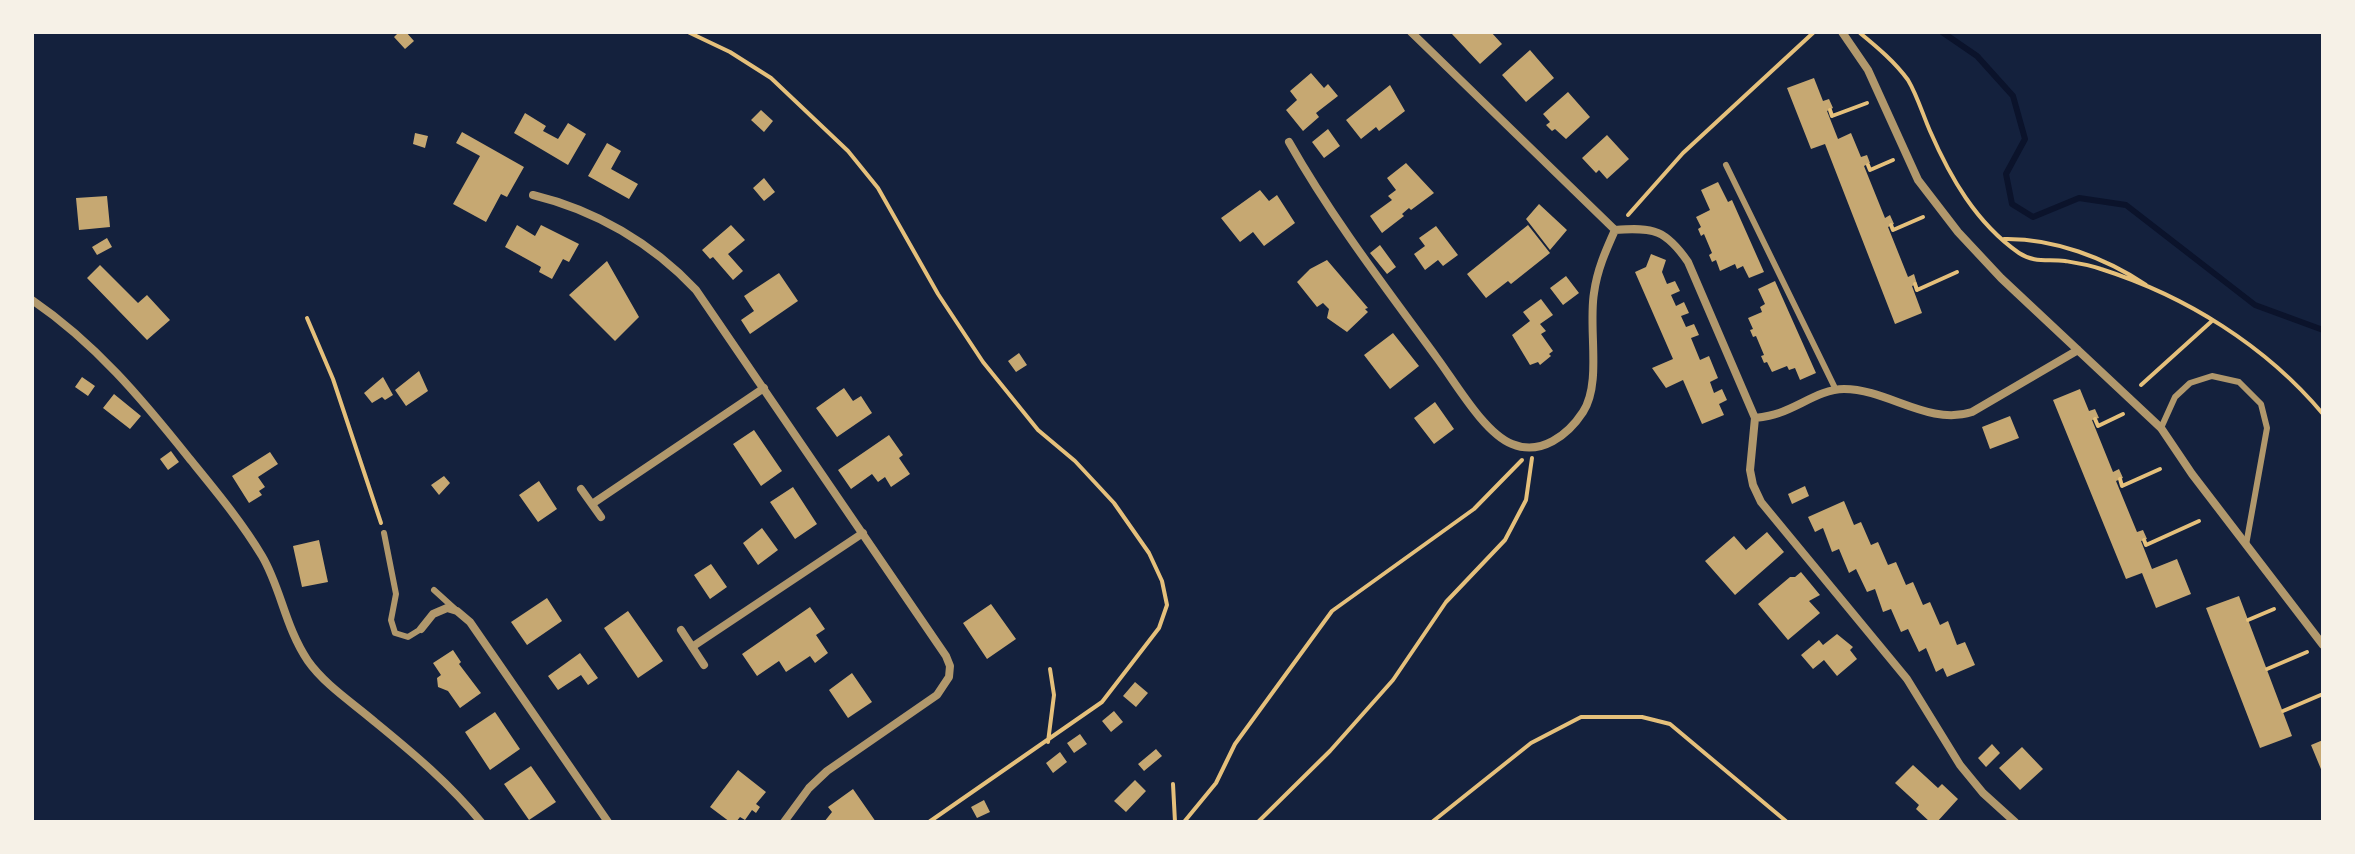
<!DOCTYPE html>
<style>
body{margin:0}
#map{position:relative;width:2355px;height:854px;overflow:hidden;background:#14213d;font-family:Literata,serif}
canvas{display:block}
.frame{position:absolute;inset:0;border:34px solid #f6f1e7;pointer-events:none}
</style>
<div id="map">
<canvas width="2355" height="854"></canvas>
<div class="frame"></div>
</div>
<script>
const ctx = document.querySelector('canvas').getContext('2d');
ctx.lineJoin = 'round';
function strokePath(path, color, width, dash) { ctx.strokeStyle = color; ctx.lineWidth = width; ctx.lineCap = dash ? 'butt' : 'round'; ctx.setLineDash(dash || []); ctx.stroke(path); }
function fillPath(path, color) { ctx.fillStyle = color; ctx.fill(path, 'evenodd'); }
strokePath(new Path2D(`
 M 1942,32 L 1977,56 L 2013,96 L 2025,139 L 2006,174 L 2012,204 L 2033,217 L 2079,198 L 2126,205 L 2255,305 L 2323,330`), '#0b132b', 6);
fillPath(new Path2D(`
 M 399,32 L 406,32 L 414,41 L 405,49 L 394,37 Z
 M 1454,32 L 1491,32 L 1502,44 L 1480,64 L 1452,34 Z
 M 1530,50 L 1554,78 L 1526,102 L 1502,75 Z
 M 1311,73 L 1324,88 L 1328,84 L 1338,96 L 1316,113 L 1319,117 L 1303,131 L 1286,110 L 1297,100 L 1290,91 Z
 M 1814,78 L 1823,101 L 1829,99 L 1833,108 L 1827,111 L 1838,139 L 1851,133 L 1861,157 L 1867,155 L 1870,163 L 1864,166 L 1885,218 L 1890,215 L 1894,224 L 1888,227 L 1908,277 L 1914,274 L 1917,284 L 1912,286 L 1922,313 L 1895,324 L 1825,144 L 1811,149 L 1787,88 Z
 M 1390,85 L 1405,111 L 1379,131 L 1376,127 L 1361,139 L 1346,120 Z
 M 1568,92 L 1590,117 L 1566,139 L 1555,129 L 1552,131 L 1546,125 L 1550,122 L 1543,114 Z
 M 761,110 L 773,121 L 764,132 L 751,120 Z
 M 525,113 L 546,126 L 543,131 L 558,139 L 568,123 L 586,134 L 568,165 L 514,133 Z
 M 1328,129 L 1340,146 L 1324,158 L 1312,142 Z
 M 462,132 L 524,167 L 507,197 L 501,194 L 486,222 L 453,204 L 480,156 L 456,143 Z
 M 415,133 L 428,136 L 425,148 L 413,144 Z
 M 1607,135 L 1629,159 L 1607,179 L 1599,170 L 1596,173 L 1582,158 Z
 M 607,143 L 621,151 L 611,169 L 638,184 L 629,199 L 588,176 Z
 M 1406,163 L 1434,193 L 1411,210 L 1409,208 L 1402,214 L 1404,216 L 1382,233 L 1370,216 L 1392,200 L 1388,196 L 1396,190 L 1387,178 Z
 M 764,178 L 775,192 L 764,201 L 753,188 Z
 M 1718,182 L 1728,202 L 1732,200 L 1764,272 L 1749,278 L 1743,266 L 1737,269 L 1735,264 L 1720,271 L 1716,260 L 1712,262 L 1709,255 L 1712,253 L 1704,234 L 1701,236 L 1698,229 L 1701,227 L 1696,217 L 1710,210 L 1701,190 Z
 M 1260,190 L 1269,201 L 1277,195 L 1295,223 L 1264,246 L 1253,232 L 1240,242 L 1221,218 Z
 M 107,196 L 110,227 L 79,230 L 76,198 Z
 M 1539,204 L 1567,230 L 1550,250 L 1526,219 Z
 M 517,225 L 535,236 L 541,225 L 579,244 L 569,262 L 563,259 L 552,279 L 539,272 L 541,267 L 505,247 Z
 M 731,225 L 745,240 L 728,254 L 743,271 L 733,280 L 713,257 L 710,259 L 702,250 Z
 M 1528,225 L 1550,253 L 1511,284 L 1508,281 L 1486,298 L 1467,274 Z
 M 1436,226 L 1458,255 L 1443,266 L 1438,260 L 1425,270 L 1414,254 L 1425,246 L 1419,238 Z
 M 107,238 L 112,247 L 97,255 L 92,247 Z
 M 1380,245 L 1396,267 L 1387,274 L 1370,253 Z
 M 1651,254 L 1666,260 L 1662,272 L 1667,284 L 1675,281 L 1680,291 L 1671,295 L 1676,306 L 1684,302 L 1689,313 L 1681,316 L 1686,327 L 1694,324 L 1699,335 L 1691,338 L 1700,360 L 1709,356 L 1718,378 L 1710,382 L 1714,393 L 1722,389 L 1727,400 L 1719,404 L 1724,415 L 1702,424 L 1683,380 L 1666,388 L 1652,368 L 1673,359 L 1635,272 L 1646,267 Z
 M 1327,260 L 1368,308 L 1365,309 L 1368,312 L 1347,332 L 1327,318 L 1329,309 L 1323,303 L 1317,307 L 1297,282 L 1310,269 Z
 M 607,261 L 639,317 L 615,341 L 569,295 Z
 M 100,265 L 138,303 L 147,295 L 170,320 L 147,340 L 87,278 Z
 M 779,273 L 798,301 L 750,334 L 741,320 L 754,311 L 744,296 Z
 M 1566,276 L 1579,293 L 1563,305 L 1550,288 Z
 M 1775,281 L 1816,373 L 1800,380 L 1795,368 L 1789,370 L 1787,366 L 1772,372 L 1767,362 L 1764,363 L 1761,356 L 1764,355 L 1756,336 L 1753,337 L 1750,330 L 1753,329 L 1748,318 L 1762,312 L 1760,307 L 1765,304 L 1758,289 Z
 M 1541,299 L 1553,315 L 1540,324 L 1546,331 L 1541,334 L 1553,351 L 1549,354 L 1551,356 L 1540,365 L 1538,362 L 1530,365 L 1512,335 L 1530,321 L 1523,312 Z
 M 1393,333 L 1419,366 L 1390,389 L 1364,355 Z
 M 1019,353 L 1027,365 L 1016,372 L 1008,361 Z
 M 419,371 L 428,391 L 406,406 L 395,390 Z
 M 82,377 L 95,386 L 88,396 L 75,387 Z
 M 383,377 L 393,395 L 385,400 L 382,397 L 372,403 L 364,393 Z
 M 844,388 L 853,401 L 861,396 L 872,413 L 837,437 L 816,408 Z
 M 2080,389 L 2089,411 L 2095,409 L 2099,418 L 2092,420 L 2113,472 L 2119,469 L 2123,478 L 2116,481 L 2137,532 L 2143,530 L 2147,539 L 2141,541 L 2152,569 L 2177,559 L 2191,594 L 2156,608 L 2142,573 L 2126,579 L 2053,400 Z
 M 114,394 L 141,416 L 130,429 L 103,408 Z
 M 1435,402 L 1454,429 L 1434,444 L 1414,418 Z
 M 2010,416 L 2019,438 L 1990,449 L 1982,427 Z
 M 754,430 L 782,471 L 761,486 L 733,444 Z
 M 889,435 L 903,455 L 899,458 L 910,474 L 891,487 L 885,477 L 878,482 L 872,474 L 851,489 L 838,470 Z
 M 171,451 L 179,462 L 168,470 L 160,459 Z
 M 270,452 L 278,464 L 258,477 L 265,487 L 259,491 L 262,495 L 249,503 L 232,476 Z
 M 444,476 L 450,483 L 439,495 L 431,485 Z
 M 539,481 L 557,509 L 538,522 L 519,495 Z
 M 1805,486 L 1809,496 L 1792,504 L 1788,494 Z
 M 793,487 L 817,524 L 795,539 L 770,502 Z
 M 1844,501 L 1854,525 L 1861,522 L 1871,545 L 1878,542 L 1888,565 L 1896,562 L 1906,585 L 1913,582 L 1923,605 L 1930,602 L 1940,625 L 1948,621 L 1957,645 L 1965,642 L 1975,665 L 1947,677 L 1943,668 L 1936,672 L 1926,648 L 1919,652 L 1908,629 L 1901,632 L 1891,609 L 1883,612 L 1875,589 L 1867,592 L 1856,569 L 1849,573 L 1839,549 L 1832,552 L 1823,528 L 1815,532 L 1808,517 Z
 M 762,528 L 778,550 L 758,565 L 743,543 Z
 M 1767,532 L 1784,552 L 1735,595 L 1705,561 L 1734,536 L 1746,550 Z
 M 319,540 L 328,582 L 302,587 L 293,546 Z
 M 711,564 L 727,587 L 710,599 L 694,575 Z
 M 1801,572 L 1820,595 L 1809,601 L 1820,613 L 1788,640 L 1758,604 L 1790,577 L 1795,577 Z
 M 2239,596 L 2292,736 L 2260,748 L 2206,608 Z
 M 547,598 L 562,621 L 527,645 L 511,622 Z
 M 991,604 L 1016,639 L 987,659 L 963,623 Z
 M 810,607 L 825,629 L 816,635 L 828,653 L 815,663 L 810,656 L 786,672 L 779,661 L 757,676 L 742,654 Z
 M 628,611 L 663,661 L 638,678 L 604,628 Z
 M 1837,634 L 1853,647 L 1850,650 L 1857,659 L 1837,676 L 1824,660 L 1813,669 L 1801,655 L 1819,640 L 1823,645 Z
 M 453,650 L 461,662 L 459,664 L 481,693 L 460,708 L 448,691 L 438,687 L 437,678 L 441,675 L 433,663 Z
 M 580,653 L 598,678 L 588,685 L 581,675 L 558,690 L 548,676 Z
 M 852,673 L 872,702 L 848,718 L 829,690 Z
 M 1135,682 L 1148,693 L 1136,707 L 1123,696 Z
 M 1114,711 L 1123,722 L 1111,732 L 1102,721 Z
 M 495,712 L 520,749 L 490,770 L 465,732 Z
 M 1080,734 L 1087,744 L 1074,753 L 1067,743 Z
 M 2323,740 L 2323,774 L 2311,745 Z
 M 1992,744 L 2000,753 L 1986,767 L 1978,758 Z
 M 2022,747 L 2043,769 L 2020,790 L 1999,768 Z
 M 1156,749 L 1162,756 L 1144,771 L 1138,764 Z
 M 1060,752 L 1067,762 L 1053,773 L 1046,763 Z
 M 1913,765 L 1938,788 L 1942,784 L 1958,799 L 1937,822 L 1930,822 L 1916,809 L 1919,805 L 1895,783 Z
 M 531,766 L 556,802 L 529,820 L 504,784 Z
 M 738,770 L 766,792 L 756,804 L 760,807 L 756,813 L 752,810 L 745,820 L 740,817 L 736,822 L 730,822 L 710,807 Z
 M 1135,780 L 1146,791 L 1126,812 L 1114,801 Z
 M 853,789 L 876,822 L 824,822 L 832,812 L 828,807 Z
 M 984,800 L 990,812 L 977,818 L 971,807 Z`), '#c6a872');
strokePath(new Path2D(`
 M 688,32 L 730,52 L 771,78 L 848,151 L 878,188 L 938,294 L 983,362 L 1038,430 L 1075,461 L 1114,503 L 1149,553 L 1162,581 L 1167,605 L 1159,628 L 1102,702 L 929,822
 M 1860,33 C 1877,47 1895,62 1908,80 C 1917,95 1923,115 1930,131 C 1950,177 1976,223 2019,253 C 2034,263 2047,259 2065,261 C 2077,263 2090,265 2101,269 C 2186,296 2266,346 2323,414
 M 1830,110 L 1832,116 L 1867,103
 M 1868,165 L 1870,170 L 1893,160
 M 1628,215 L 1683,153 L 1814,32
 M 1891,225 L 1893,230 L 1923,217
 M 2004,239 C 2053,238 2106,258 2146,285
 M 1915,284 L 1917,290 L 1957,272
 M 307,318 L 333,379 L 381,523
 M 2141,385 L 2213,320
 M 2095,419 L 2098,426 L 2123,414
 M 2120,479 L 2122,486 L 2160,469
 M 2144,540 L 2146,545 L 2199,521
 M 2248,620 L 2274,609
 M 2267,669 L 2307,652
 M 2283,711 L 2323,694
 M 1048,742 L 1054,695 L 1050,669
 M 1173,784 L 1175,822
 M 1184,822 L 1216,783 L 1235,744 L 1332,611 L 1474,509 L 1522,460
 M 1258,822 L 1330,751 L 1393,680 L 1446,602 L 1505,540 L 1526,500 L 1532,458
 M 1432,822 L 1531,743 L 1581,717 L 1642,717 L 1670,724 L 1787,822`), '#e5c07b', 4);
strokePath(new Path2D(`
 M 1726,165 L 1836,390
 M 2161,428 L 2175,397 L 2190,383 L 2212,376 L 2239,382 L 2261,404 L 2267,428 L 2246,545
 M 384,533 L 396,594 L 391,620 L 395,633 L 408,637 L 421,629
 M 434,590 L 455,609`), '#b1986c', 6);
strokePath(new Path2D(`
 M 1411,32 L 1615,230
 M 1842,32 L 1868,70 L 1918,180 L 1958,232 L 2001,278 L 2161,428 L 2192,474 L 2323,645
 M 1289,142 C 1332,218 1385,287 1437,358 C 1455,382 1484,433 1512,444 C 1541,456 1568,435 1583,412 C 1602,383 1588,328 1594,293 C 1597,270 1606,250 1615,230
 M 533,195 C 595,210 652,243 696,290 L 946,656 L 950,666 L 949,677 L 937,695 L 827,771 L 809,788 L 784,822
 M 1615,230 C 1654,227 1666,230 1688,262 L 1755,418 L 1750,470 L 1753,485 L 1761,502 L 1907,679 L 1960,765 L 1983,793 L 2015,822
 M 32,300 C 95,343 142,399 189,458 C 215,490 241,521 262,556 C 281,588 285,627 308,661 C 325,685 353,703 375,722 C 413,753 450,784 481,822
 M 1755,418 C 1763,417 1771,416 1779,413 C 1800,406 1822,389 1844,389 C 1888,389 1928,426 1972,412 L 2078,350
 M 581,489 L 601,517
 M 592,504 L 764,388
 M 421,629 L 433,614 L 447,608 L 457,611 L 470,622 L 608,822
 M 681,630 L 704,665
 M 692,647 L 863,533`), '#b1986c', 8);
</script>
